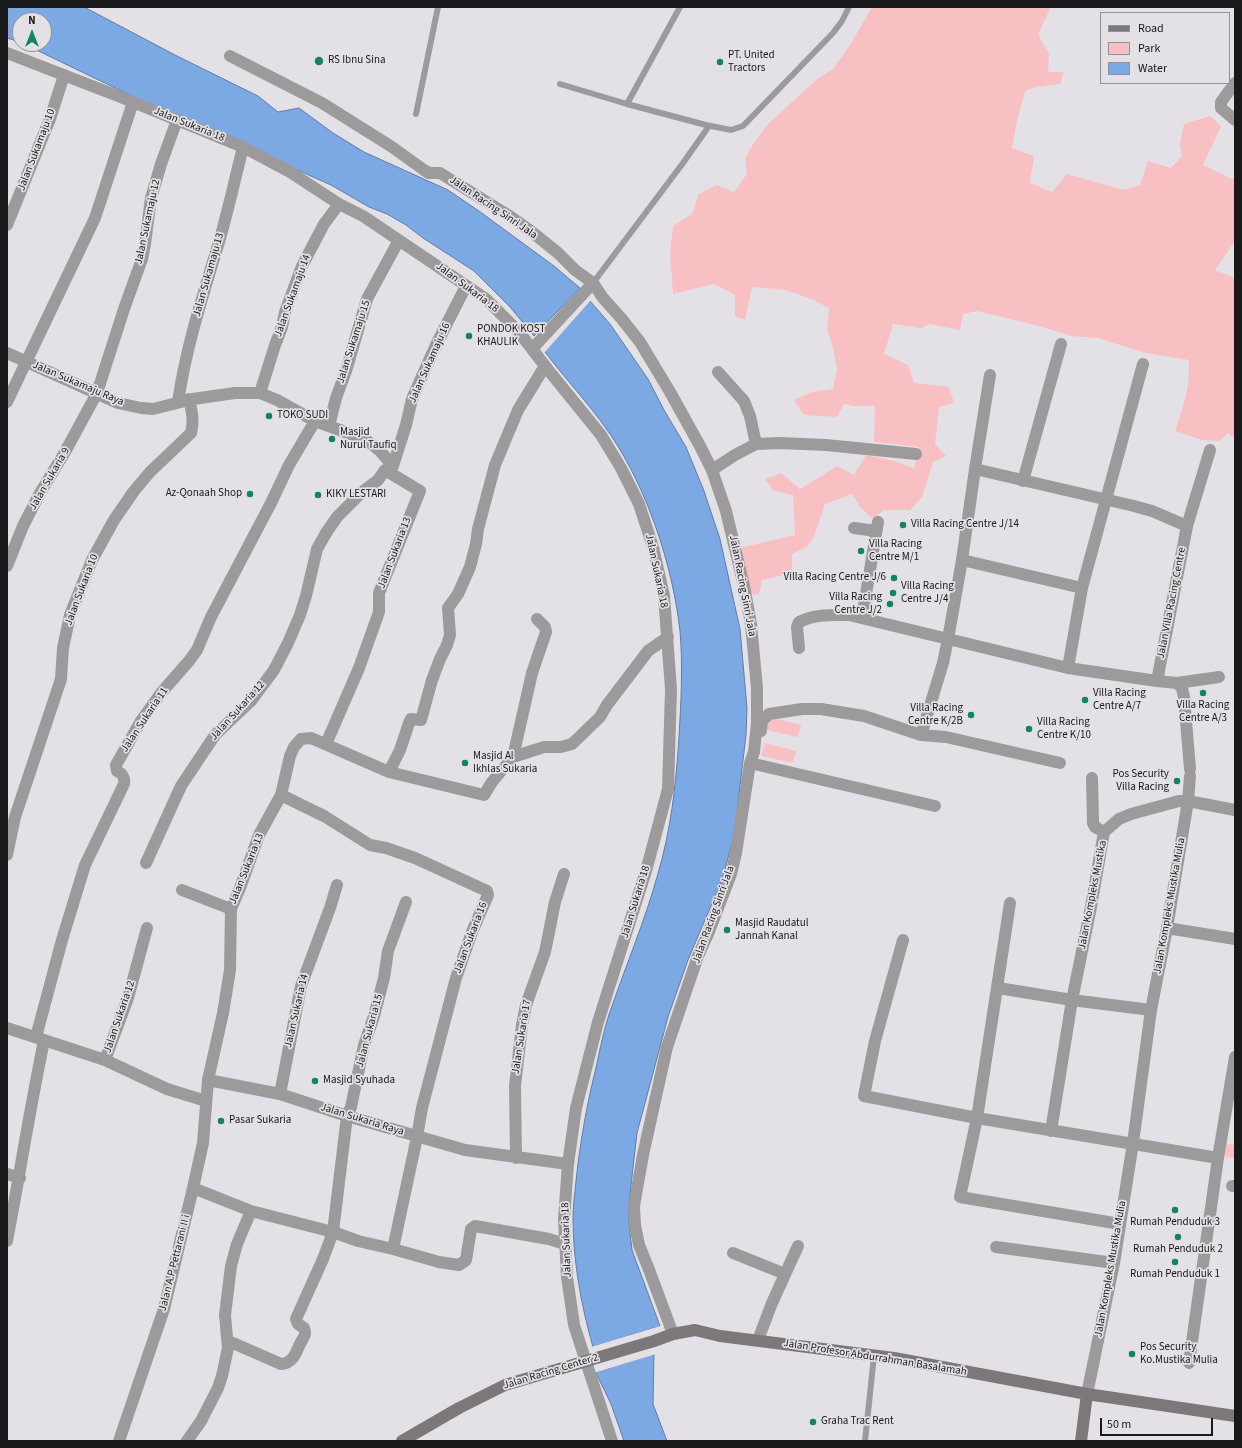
<!DOCTYPE html>
<style>
body{margin:0}
#map{position:relative;width:1242px;height:1448px;overflow:hidden;background:#e4e1e6;font-family:"Source Sans 3",sans-serif}
canvas{display:block}
.frame{position:absolute;inset:0;border:8px solid #19181a;pointer-events:none}
.legend{position:absolute;left:1100px;top:12px;width:130px;height:72px;box-sizing:border-box;background:#e4e1e6;border:1px solid #939194;margin:0;padding:5px 7px;list-style:none;font-size:12px;color:#19181a}
.legend li{display:flex;align-items:center;gap:8px;height:20px}
.legend b{width:20px;border:1px solid #939194}
.north{position:absolute;left:12px;top:12px;width:40px;height:40px;box-sizing:border-box;background:#e4e1e6;border:1px solid #939194;border-radius:50%;rotate:0deg;font-size:11px;font-weight:700;line-height:16px;text-align:center;color:#19181a}
.north::after{content:'';display:block;margin:auto;width:14px;height:18px;background:#128462;clip-path:polygon(50% 0,100% 100%,50% 72%,0 100%)}
.scale{position:absolute;left:1100px;top:1418px;width:113px;height:18px;box-sizing:border-box;border:2px solid #19181a;border-top:0;padding-left:5px;font-size:12px;line-height:14px;white-space:nowrap;color:#19181a;-webkit-text-stroke:3px #e4e1e6;paint-order:stroke}
</style>
<div id="map">
<canvas width="1242" height="1448"></canvas>
<div class="frame"></div>
<ul class="legend">
<li><b style="height:5px;background:#7c787a"></b>Road</li>
<li><b style="height:11px;background:#f8c0c3"></b>Park</li>
<li><b style="height:11px;background:#7ca8e4"></b>Water</li>
</ul>
<div class="north">N</div>
<div class="scale">50 m</div>
</div>
<script>
const ctx = document.querySelector('canvas').getContext('2d');
ctx.lineJoin = 'round';
function fillPath(path, color) { ctx.fillStyle = color; ctx.fill(path, 'evenodd'); }
function strokePath(path, color, width, dash) { ctx.strokeStyle = color; ctx.lineWidth = width; ctx.lineCap = dash ? 'butt' : 'round'; ctx.setLineDash(dash || []); ctx.stroke(path); }
function label(font, color, halo, rows, align = 'center') {
  ctx.font = font + ' "Source Sans 3",sans-serif'; ctx.lineWidth = 3.5; ctx.setLineDash([]); ctx.textBaseline = 'middle'; ctx.strokeStyle = halo; ctx.fillStyle = color; for (const [text, x, y, turn = 0] of rows) {
    ctx.save(); ctx.translate(x, y); ctx.rotate((+turn || 0) * Math.PI / 180); ctx.textAlign = isNaN(turn) ? turn : align; if (halo) ctx.strokeText(text, 0, 0); ctx.fillText(text, 0, 0); ctx.restore();
  }
}
fillPath(new Path2D(`
 M 872,7 L 1051,7 L 1038,34 L 1049,54 L 1048,72 L 1064,72 L 1060,84 L 1036,87 L 1025,91 L 1016,125 L 1012,148 L 1034,156 L 1030,183 L 1052,192 L 1067,174 L 1124,190 L 1140,185 L 1148,161 L 1171,168 L 1182,156 L 1180,144 L 1184,124 L 1210,116 L 1221,126 L 1203,165 L 1232,179 L 1235,178 L 1235,241 L 1215,270 L 1235,278 L 1235,438 L 1227,433 L 1220,441 L 1202,440 L 1175,431 C 1184,407 1190,385 1189,360 L 1146,353 L 1098,338 L 1071,336 L 1043,327 L 977,311 L 963,314 L 960,330 L 929,324 L 921,328 L 893,324 L 884,354 L 908,365 L 914,383 L 949,387 L 954,403 L 939,407 L 935,444 L 946,456 L 933,462 L 922,497 L 910,510 L 884,510 L 873,519 L 861,508 L 852,494 L 825,504 L 815,534 L 808,546 L 792,554 L 792,573 L 762,580 L 759,594 L 747,595 L 735,549 L 795,535 L 793,495 L 773,490 L 765,479 L 781,473 L 800,489 L 837,466 L 854,475 L 866,455 L 895,461 L 914,468 L 919,447 L 874,442 L 875,406 L 853,406 L 844,404 L 837,417 L 804,415 L 794,400 L 812,392 L 833,389 L 837,370 L 833,348 L 827,328 L 829,308 L 811,299 L 786,290 L 752,287 L 745,320 L 735,316 L 735,295 L 714,284 L 673,294 L 670,253 L 673,226 L 692,214 L 699,194 L 717,185 L 734,192 L 747,174 L 745,158 L 752,146 L 768,124 L 816,80 L 833,69 L 850,45 Z
 M 770,717 L 801,725 L 798,737 L 766,730 Z
 M 765,743 L 796,751 L 793,763 L 761,756 Z
 M 1226,1144 L 1235,1145 L 1235,1158 L 1225,1157 Z`), '#f8c0c3');
const water = new Path2D(`
 M 7,7 L 84,7 L 177,56 L 258,96 L 278,112 L 299,108 L 333,133 L 364,152 L 448,190 L 479,211 L 554,266 L 580,288 L 534,336 L 510,307 L 474,271 L 423,238 L 406,225 L 387,214 L 369,207 L 331,185 L 142,101 L 24,44 L 44,44 L 44,20 L 20,20 L 20,42 L 7,38 Z
 M 590,301 L 610,324 L 648,379 L 664,410 L 686,447 L 704,491 L 720,539 L 740,629 L 747,708 L 746,735 L 734,836 L 722,880 L 688,960 L 668,1017 L 637,1133 L 629,1203 L 629,1224 L 632,1250 L 660,1326 L 593,1347 C 581,1305 573,1261 573,1217 C 573,1205 575,1193 576,1181 C 580,1144 586,1108 595,1072 C 600,1050 604,1027 612,1006 C 627,963 645,920 657,877 C 671,831 676,784 679,737 C 681,702 683,666 680,631 C 673,569 651,501 619,448 C 598,413 569,384 545,352 Z
 M 654,1354 L 653,1404 L 667,1441 L 624,1441 L 611,1404 L 596,1373 Z`);
fillPath(water, '#7ca8e4');
strokePath(water, '#5e7da7', 1);
fillPath(new Path2D(`
 M 590,299 L 591,300 L 544,353 L 544,351 Z
 M 660,1326 L 662,1326 L 661,1328 L 594,1349 L 591,1347 Z
 M 653,1352 L 656,1354 L 594,1373 L 596,1371 Z`), '#e4e1e6');
strokePath(new Path2D(`
 M 560,84 L 627,104 L 706,125 L 731,130 L 743,126 L 833,33 L 842,21 L 849,7
 M 627,104 L 680,7
 M 416,114 L 438,7
 M 593,283 L 683,163 L 709,126
 M 865,1441 L 874,1356`), '#9d9a9c', 6);
strokePath(new Path2D(`
 M 7,53 L 123,98 L 243,147 L 290,172 L 339,204 L 363,216 L 486,299 L 519,332 L 545,366 L 601,435 L 621,468 L 639,504 L 653,547 L 664,596 L 671,689 L 668,789 L 646,871 L 598,1022 L 576,1108 L 568,1164 L 564,1219 L 567,1277 L 574,1325 L 612,1441
 M 230,56 L 322,103 L 392,147 L 424,170 L 429,173 L 440,173 L 508,215 L 532,232 L 558,253 L 575,270 L 593,283 L 603,298 L 621,318 L 640,342 L 670,392 L 700,446 L 712,470 L 726,511 L 744,586 L 751,624 L 757,688 L 757,723 L 754,752 L 750,763 L 736,853 L 731,874 L 708,934 L 698,956 L 667,1047 L 643,1155 L 634,1206 L 635,1225 L 639,1245 L 648,1267 L 673,1334
 M 1235,83 L 1221,102 L 1221,108 L 1235,120
 M 7,225 L 50,119 L 64,75
 M 532,349 L 593,283
 M 7,353 L 118,403 L 141,408 L 153,409 L 193,399 L 235,393 L 260,393 L 277,400 L 315,421 L 359,437 L 369,442 L 381,452 L 393,466
 M 718,372 L 744,401 L 750,416 L 756,444
 M 260,393 L 275,345 L 282,327 L 285,312 L 302,266 L 324,224 L 339,204
 M 7,402 L 95,218 L 133,102
 M 178,402 C 186,347 203,295 219,242 C 228,211 235,179 243,147
 M 329,426 L 336,398 L 346,371 L 367,299 L 399,240
 M 393,466 L 406,425 L 412,399 L 436,345 L 466,286
 M 975,469 L 1134,506 L 1152,511 L 1187,526
 M 712,470 L 735,455 L 756,444 L 780,443 L 826,445 L 916,454
 M 1023,481 L 1061,344
 M 854,528 L 876,531
 M 962,560 L 1082,588
 M 7,566 L 23,526 L 40,493 L 65,452 L 97,393 L 124,309 L 142,259 L 145,244 L 151,198 L 161,164 L 177,120
 M 862,618 L 878,522
 M 799,648 L 797,627 L 799,622 C 815,614 831,615 849,615 L 1068,668 L 1157,681 L 1177,683 L 1182,688 L 1184,697 L 1190,769
 M 1068,668 L 1082,588 L 1143,364
 M 1157,681 L 1187,526 L 1210,450
 M 1177,683 L 1219,677
 M 761,731 L 762,721 L 769,714 L 802,709 L 821,709 L 864,716 L 921,735 L 946,737 L 1060,763
 M 921,735 L 943,663 L 948,639 L 962,560 L 975,469 L 990,375
 M 326,744 L 359,668 L 379,612 L 379,593 L 420,491 L 385,470
 M 513,757 L 544,747 L 561,747 L 572,744 L 600,717 L 607,705 L 648,651 L 668,637
 M 750,763 L 935,806
 M 389,772 L 400,750 L 409,723 L 411,719 L 421,720 L 432,680 L 440,659 L 447,645 L 450,635 L 448,608 L 458,594 L 470,567 L 476,544 L 478,529 L 495,465 L 518,410 L 545,366
 M 1092,778 L 1093,823 L 1095,827 L 1104,832
 M 281,795 L 324,816 L 370,845 L 386,848 L 415,858 L 487,891 L 488,895 L 472,932 L 456,978 L 422,1108 L 417,1137 L 393,1249
 M 7,855 L 15,817 L 61,679 L 63,648 L 70,615 L 92,560 L 114,520 L 134,491 L 150,472 L 191,433 C 194,421 192,411 189,399
 M 146,863 L 181,786 L 215,735 L 251,701 L 274,670 L 288,643 L 300,615 L 306,596 L 317,549 L 326,533 L 337,517 L 361,493 L 378,480 L 385,470 L 393,466
 M 182,890 L 231,909
 M 1010,903 L 977,1118 L 960,1197 L 1120,1224
 M 1167,928 L 1235,939
 M 903,940 L 875,1041 L 864,1096 L 977,1118 L 1218,1158
 M 998,988 L 1072,1000 L 1151,1010
 M 7,1028 L 105,1060 L 167,1089 L 206,1101
 M 36,1037 L 62,940 L 85,865 L 124,784 C 125,777 123,774 117,771 L 116,765 L 141,721 L 161,693 L 189,661 L 197,650 L 211,617 L 271,503 L 289,465 L 315,421
 M 105,1060 L 128,998 L 147,928
 M 208,1080 L 280,1094 L 347,1116 L 465,1150 L 568,1164
 M 280,1094 L 301,986 L 330,908 L 337,885
 M 1051,1131 L 1072,1000 L 1091,907 L 1104,832 L 1119,819 L 1131,814 L 1179,801 L 1188,801 L 1235,810
 M 516,1158 L 515,1086 L 522,1025 L 526,1005 L 545,952 L 555,902 L 564,874
 M 7,1174 L 20,1178
 M 1232,1186 L 1235,1186
 M 193,1188 L 251,1211 L 333,1232 L 358,1241 L 393,1249 L 439,1262 L 459,1265 L 466,1260 L 471,1229 L 475,1226 L 549,1239 L 565,1244
 M 7,1241 C 20,1174 30,1107 44,1041
 M 996,1247 L 1114,1263
 M 733,1253 L 785,1274
 M 758,1340 L 772,1303 L 798,1246
 M 228,1342 L 233,1343 L 281,1364 C 293,1363 296,1353 300,1344 C 303,1338 307,1335 304,1328 L 298,1324 L 296,1319 L 323,1259 L 333,1232 L 347,1116 L 351,1107 L 364,1045 L 374,1016 L 384,978 L 388,951 L 406,902
 M 1189,1363 L 1218,1158 L 1235,1057
 M 1087,1394 L 1114,1263 L 1133,1143 L 1151,1010 L 1167,928 L 1188,801 L 1190,776
 M 119,1441 L 164,1309 L 193,1188 L 203,1143 L 208,1080 L 223,1013 L 230,970 L 231,909 L 240,888 L 259,835 L 281,795 L 290,756 L 294,747 L 301,739 L 311,738 L 389,772 L 484,795 L 492,782 L 513,757 L 532,673 L 546,632 L 545,627 L 537,619
 M 187,1441 L 201,1421 L 218,1388 L 222,1376 L 228,1348 L 225,1315 L 231,1266 L 237,1244 L 251,1211`), '#9d9a9c', 12);
strokePath(new Path2D(`
 M 402,1441 L 459,1408 L 505,1385 L 654,1341 L 673,1334 L 695,1330 L 720,1336 L 894,1358 L 1087,1394
 M 1081,1441 L 1087,1394 L 1235,1416`), '#7c787a', 12);
for (const [x, y, r, color] of [
 [319,61,5,"#128462"],
 [720,62,4,"#128462"],
 [469,336,4,"#128462"],
 [269,416,4,"#128462"],
 [332,439,4,"#128462"],
 [250,494,4,"#128462"],
 [318,495,4,"#128462"],
 [903,525,4,"#128462"],
 [861,551,4,"#128462"],
 [894,578,4,"#128462"],
 [893,593,4,"#128462"],
 [890,604,4,"#128462"],
 [1203,693,4,"#128462"],
 [1085,700,4,"#128462"],
 [971,715,4,"#128462"],
 [1029,729,4,"#128462"],
 [465,763,4,"#128462"],
 [1177,781,4,"#128462"],
 [727,930,4,"#128462"],
 [315,1081,4,"#128462"],
 [221,1121,4,"#128462"],
 [1175,1210,4,"#128462"],
 [1178,1237,4,"#128462"],
 [1175,1262,4,"#128462"],
 [1132,1354,4,"#128462"],
 [813,1422,4,"#128462"]
]) { const dot = new Path2D(); dot.arc(x, y, r, 0, 2 * Math.PI); ctx.fillStyle = color; ctx.fill(dot); strokePath(dot, '#e4e1e6', 1.5); }
label('11px', '#19181a', '#e4e1e6', [
 ["PT. United",728,56],
 ["Tractors",728,69],
 ["RS Ibnu Sina",328,61],
 ["PONDOK KOST",477,330],
 ["KHAULIK",477,343],
 ["TOKO SUDI",277,416],
 ["Masjid",340,433],
 ["Nurul Taufiq",340,446],
 ["Az-Qonaah Shop",242,494,"right"],
 ["KIKY LESTARI",326,495],
 ["Villa Racing Centre J/14",911,525],
 ["Villa Racing",869,545],
 ["Centre M/1",869,558],
 ["Villa Racing Centre J/6",886,578,"right"],
 ["Villa Racing",901,587],
 ["Centre J/4",901,600],
 ["Villa Racing",882,598,"right"],
 ["Centre J/2",882,611,"right"],
 ["Villa Racing",1093,694],
 ["Centre A/7",1093,707],
 ["Villa Racing",1203,706,"center"],
 ["Centre A/3",1203,719,"center"],
 ["Villa Racing",963,709,"right"],
 ["Centre K/2B",963,722,"right"],
 ["Villa Racing",1037,723],
 ["Centre K/10",1037,736],
 ["Masjid Al",473,757],
 ["Ikhlas Sukaria",473,770],
 ["Pos Security",1169,775,"right"],
 ["Villa Racing",1169,788,"right"],
 ["Masjid Raudatul",735,924],
 ["Jannah Kanal",735,937],
 ["Masjid Syuhada",323,1081],
 ["Pasar Sukaria",229,1121],
 ["Rumah Penduduk 3",1175,1223,"center"],
 ["Rumah Penduduk 2",1178,1250,"center"],
 ["Rumah Penduduk 1",1175,1275,"center"],
 ["Pos Security",1140,1348],
 ["Ko.Mustika Mulia",1140,1361],
 ["Graha Trac Rent",821,1422]
], 'left');
label('11px', '#19181a', '#e4e1e6', [
 ["Jalan Sukaria 18",189,125,22],
 ["Jalan Sukamaju 10",37,150,-69],
 ["Jalan Racing Sinri Jala",493,208,34],
 ["Jalan Sukamaju 12",148,222,-78],
 ["Jalan Sukamaju 13",209,275,-74],
 ["Jalan Sukaria 18",467,288,37],
 ["Jalan Sukamaju 14",293,296,-70],
 ["Jalan Sukamaju 15",354,342,-72],
 ["Jalan Sukamaju 16",430,363,-66],
 ["Jalan Sukamaju Raya",78,384,23],
 ["Jalan Sukaria 9",50,479,-60],
 ["Jalan Sukaria 13",395,553,-69],
 ["Jalan Sukaria 18",656,571,78],
 ["Jalan Racing Sinri Jala",742,586,79],
 ["Jalan Sukaria 10",82,590,-69],
 ["Jalan Villa Racing Centre",1172,603,-79],
 ["Jalan Sukaria 12",238,711,-48],
 ["Jalan Sukaria 11",145,720,-56],
 ["Jalan Sukaria 13",247,869,-68],
 ["Jalan Kompleks Mustika",1093,895,-79],
 ["Jalan Sukaria 18",636,902,-73],
 ["Jalan Kompleks Mustika Mulia",1170,906,-80],
 ["Jalan Racing Sinri Jala",714,915,-70],
 ["Jalan Sukaria 16",471,938,-69],
 ["Jalan Sukaria 14",297,1011,-77],
 ["Jalan Sukaria 12",120,1017,-71],
 ["Jalan Sukaria 15",370,1031,-75],
 ["Jalan Sukaria 17",522,1037,-81],
 ["Jalan Sukaria Raya",362,1120,17],
 ["Jalan Sukaria 18",567,1240,-92],
 ["Jalan A.P Pettarani II i",175,1263,-76],
 ["Jalan Kompleks Mustika Mulia",1111,1269,-80],
 ["Jalan Profesor Abdurrahman Basalamah",875,1358,9],
 ["Jalan Racing Center 2",551,1372,-17]
]);
</script>
